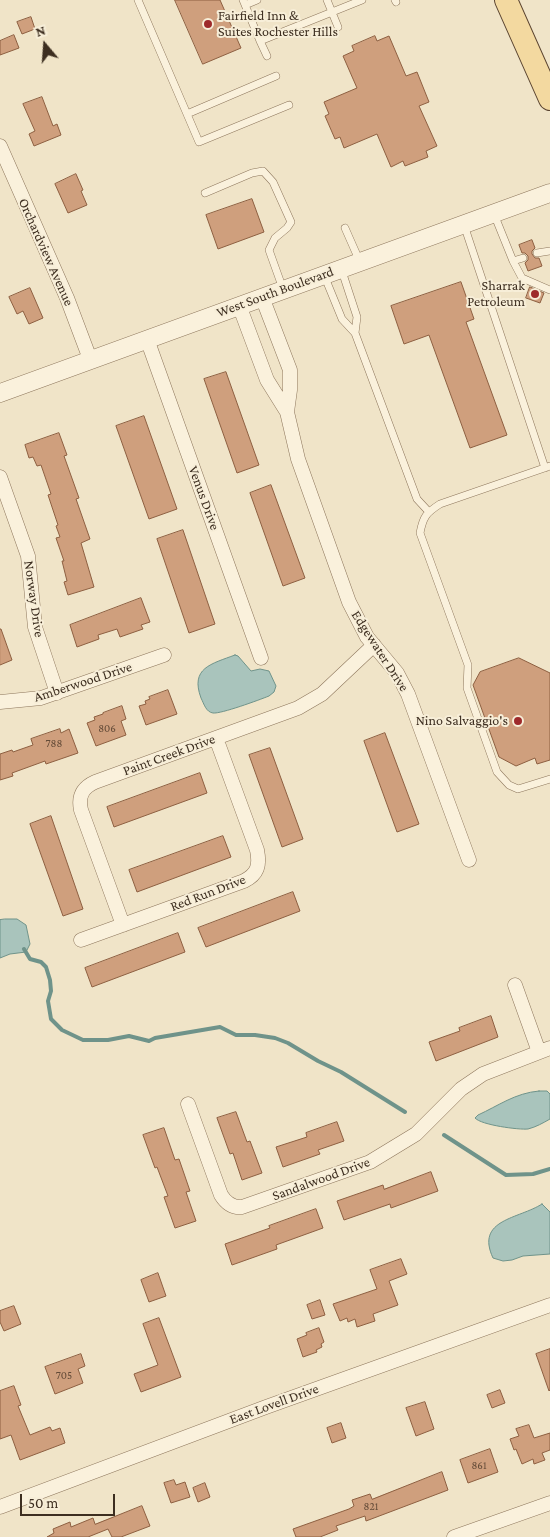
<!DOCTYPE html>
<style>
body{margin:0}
#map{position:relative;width:550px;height:1537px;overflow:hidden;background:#f0e4c8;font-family:"Crimson Pro",serif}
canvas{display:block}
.north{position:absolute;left:20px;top:20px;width:50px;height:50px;-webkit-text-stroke:4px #f7eed8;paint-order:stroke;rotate:342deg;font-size:14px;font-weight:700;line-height:20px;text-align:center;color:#3d2e20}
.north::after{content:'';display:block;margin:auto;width:18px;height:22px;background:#3d2e20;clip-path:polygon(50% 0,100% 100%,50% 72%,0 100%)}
.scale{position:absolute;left:20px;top:1494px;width:95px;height:22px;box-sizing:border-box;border:2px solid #3d2e20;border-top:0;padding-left:6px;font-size:15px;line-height:18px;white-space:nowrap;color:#3d2e20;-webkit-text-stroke:4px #f7eed8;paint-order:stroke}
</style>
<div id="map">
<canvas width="550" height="1537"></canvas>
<div class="north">N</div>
<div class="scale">50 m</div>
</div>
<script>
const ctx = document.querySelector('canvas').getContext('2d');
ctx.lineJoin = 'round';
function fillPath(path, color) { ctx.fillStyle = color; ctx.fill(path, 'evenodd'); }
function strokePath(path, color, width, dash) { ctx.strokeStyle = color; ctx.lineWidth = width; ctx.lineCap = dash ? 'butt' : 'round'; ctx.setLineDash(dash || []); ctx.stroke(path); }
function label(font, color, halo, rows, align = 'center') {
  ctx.font = font + ' "Crimson Pro",serif'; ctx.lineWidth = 4; ctx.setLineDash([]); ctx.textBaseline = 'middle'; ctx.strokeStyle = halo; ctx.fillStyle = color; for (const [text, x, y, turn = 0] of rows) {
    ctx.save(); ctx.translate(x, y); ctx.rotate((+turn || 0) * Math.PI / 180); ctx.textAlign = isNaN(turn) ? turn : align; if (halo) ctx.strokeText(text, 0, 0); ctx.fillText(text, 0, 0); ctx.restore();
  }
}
const water = new Path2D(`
 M 235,655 L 238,656 L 251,671 L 260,669 L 269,671 L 276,686 L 274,692 L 269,696 C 259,700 221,714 213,713 C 206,712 204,704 201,698 C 190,668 211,664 235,655 Z
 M 5,919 L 17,919 L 26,925 L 30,944 L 26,952 L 10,954 L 0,958 L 0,920 Z
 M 539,1091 L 547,1091 L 550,1094 L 550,1119 C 543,1123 536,1127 528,1129 C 519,1130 481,1125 475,1118 L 478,1115 C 498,1106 515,1093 539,1091 Z
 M 542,1204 L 550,1212 L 550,1254 L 523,1256 L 512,1260 L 503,1261 L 493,1258 C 475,1219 519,1219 542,1204 Z`);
fillPath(water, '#a9c4bc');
strokePath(water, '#6f938a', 1);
strokePath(new Path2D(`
 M 24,949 L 30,959 L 41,962 L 46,967 L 50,980 L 51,991 L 48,1001 L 51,1019 L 62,1030 L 83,1040 L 108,1040 L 129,1036 L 149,1041 L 155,1038 L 220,1027 L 236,1035 L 255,1035 L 275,1038 L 288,1043 L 318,1061 L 341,1072 L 405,1112
 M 444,1135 L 506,1175 L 533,1174 L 550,1169`), '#6f938a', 4);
const building = new Path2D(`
 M 175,0 L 220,0 L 241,48 L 203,64 Z
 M 31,17 L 35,29 L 22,34 L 17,22 Z
 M 14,35 L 19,48 L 0,55 L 0,41 Z
 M 375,36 L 377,41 L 389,36 L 406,76 L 417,72 L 429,102 L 419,106 L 437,146 L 426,151 L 428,157 L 405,166 L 403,161 L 391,167 L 377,134 L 344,148 L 340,137 L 335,139 L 325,116 L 329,114 L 324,102 L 357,88 L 343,56 L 354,51 L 352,46 Z
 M 42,97 L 53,126 L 57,124 L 61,135 L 34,146 L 29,134 L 35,131 L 23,104 Z
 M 76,174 L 83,190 L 81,191 L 87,205 L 68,213 L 55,184 Z
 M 252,199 L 264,232 L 218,249 L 206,215 Z
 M 532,240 L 535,248 L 532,251 L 532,254 L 535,258 L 539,258 L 542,266 L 528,271 L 525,263 L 528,260 L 528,256 L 525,253 L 522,253 L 519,245 Z
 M 461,282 L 474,319 L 466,322 L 507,435 L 470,448 L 429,335 L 404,344 L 391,306 Z
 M 530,287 L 544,293 L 540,303 L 526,298 Z
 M 30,288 L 43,318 L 29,324 L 23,311 L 17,314 L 9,297 Z
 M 226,372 L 259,465 L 237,473 L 204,379 Z
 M 144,416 L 177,509 L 149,519 L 116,426 Z
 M 59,433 L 67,455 L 64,456 L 79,498 L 76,499 L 90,539 L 81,543 L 94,587 L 68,595 L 64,582 L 67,581 L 62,561 L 64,561 L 56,538 L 60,537 L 56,526 L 58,525 L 48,495 L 51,494 L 41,465 L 37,466 L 33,457 L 29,458 L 25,445 Z
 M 271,485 L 305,578 L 283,586 L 250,493 Z
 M 183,530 L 215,624 L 189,633 L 157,539 Z
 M 141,598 L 150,622 L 141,625 L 143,629 L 120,637 L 117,629 L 98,635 L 99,639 L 77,647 L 70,625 Z
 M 0,629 L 1,629 L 12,660 L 0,665 Z
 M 519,658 L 550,673 L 550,760 L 537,764 L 535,758 L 516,766 L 499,757 L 473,685 L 480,672 Z
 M 168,690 L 177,714 L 146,725 L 139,706 L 146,704 L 145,701 L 150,699 L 149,697 Z
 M 122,706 L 126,719 L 121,721 L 126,735 L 96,746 L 87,723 L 95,720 L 94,717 L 103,714 L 103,713 Z
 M 60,729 L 61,733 L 69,729 L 78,753 L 46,764 L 45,761 L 12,773 L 13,776 L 0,780 L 0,754 L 12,750 L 13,752 L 33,745 L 31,739 Z
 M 385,733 L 419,824 L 397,832 L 364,741 Z
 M 270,748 L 303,839 L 282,847 L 249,755 Z
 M 200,773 L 207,793 L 114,827 L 107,807 Z
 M 51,816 L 83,909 L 63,916 L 30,824 Z
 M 223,836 L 231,857 L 137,892 L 129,870 Z
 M 293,892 L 300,911 L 206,947 L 198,928 Z
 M 178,933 L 185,952 L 92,987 L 85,968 Z
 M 491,1016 L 498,1037 L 436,1061 L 429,1042 L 460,1031 L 459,1028 Z
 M 236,1112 L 247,1142 L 250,1141 L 262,1173 L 242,1180 L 233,1153 L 230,1154 L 217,1118 Z
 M 337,1122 L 344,1141 L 318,1150 L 320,1154 L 283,1167 L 276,1147 L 307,1137 L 306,1133 Z
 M 164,1128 L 175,1160 L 179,1159 L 190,1191 L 186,1192 L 196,1221 L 175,1228 L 164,1197 L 168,1196 L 157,1167 L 155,1168 L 143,1135 Z
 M 431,1172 L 438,1191 L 391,1208 L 390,1204 L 344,1220 L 337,1201 L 383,1185 L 384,1189 Z
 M 316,1209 L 323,1228 L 276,1245 L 277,1249 L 232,1265 L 225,1244 L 270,1228 L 269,1226 Z
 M 401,1259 L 407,1274 L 389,1281 L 398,1305 L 373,1314 L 375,1321 L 357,1327 L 355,1319 L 348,1322 L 347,1318 L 340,1321 L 333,1304 L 377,1289 L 370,1270 Z
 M 158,1273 L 166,1296 L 149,1302 L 141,1280 Z
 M 320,1300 L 325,1315 L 312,1319 L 307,1305 Z
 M 14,1306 L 21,1324 L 4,1331 L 0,1322 L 0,1311 Z
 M 159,1318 L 181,1377 L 141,1392 L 134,1374 L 158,1365 L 143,1324 Z
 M 319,1328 L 324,1342 L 321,1344 L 322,1347 L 316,1350 L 317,1352 L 303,1357 L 297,1339 L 307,1335 L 306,1333 Z
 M 550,1349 L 550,1390 L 549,1391 L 536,1354 Z
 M 81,1354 L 85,1366 L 78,1369 L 83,1383 L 55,1394 L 45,1367 Z
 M 14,1386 L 21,1405 L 18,1406 L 30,1435 L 50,1427 L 52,1431 L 60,1428 L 65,1443 L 20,1460 L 11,1435 L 0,1439 L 0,1391 Z
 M 500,1390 L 505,1403 L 492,1408 L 487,1395 Z
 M 425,1402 L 434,1429 L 416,1436 L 406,1408 Z
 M 341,1423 L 346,1438 L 332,1443 L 327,1428 Z
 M 529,1425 L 534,1438 L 550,1433 L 550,1450 L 542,1453 L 545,1460 L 534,1464 L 533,1459 L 522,1464 L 516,1449 L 514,1450 L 510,1439 L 519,1436 L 516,1429 Z
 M 490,1449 L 498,1472 L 468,1483 L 460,1460 Z
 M 442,1472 L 448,1490 L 366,1521 L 365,1516 L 336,1526 L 338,1530 L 320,1537 L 296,1537 L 293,1529 L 349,1509 L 354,1506 L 352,1500 L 370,1494 L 372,1499 Z
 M 174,1480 L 176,1485 L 185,1482 L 190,1497 L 171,1503 L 164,1483 Z
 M 205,1483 L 210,1497 L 198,1502 L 193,1488 Z
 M 142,1506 L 150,1526 L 121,1537 L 112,1537 L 108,1529 L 88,1537 L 47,1537 L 54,1533 L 53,1529 L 70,1522 L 71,1527 L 93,1518 L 95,1524 Z`);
fillPath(building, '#cf9f7d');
strokePath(building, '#8d5f41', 1);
const service = new Path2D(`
 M 138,0 L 199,142 L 289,105
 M 243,0 L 260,41 L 362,0
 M 327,0 L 338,27
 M 395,0 L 396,2
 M 245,5 L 257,0
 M 260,41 L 267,56
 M 187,114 L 276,76
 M 205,193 L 252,173 L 263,171 L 273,182 L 291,222 L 287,228 L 275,238 L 269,250 L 283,289
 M 494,214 L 513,261 L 522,278 L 550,290
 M 464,225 L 545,468
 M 345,228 L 360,262
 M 537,253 L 550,251
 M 513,261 L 523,258
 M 341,268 L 357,317 L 355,333
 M 324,275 L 342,319 L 355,333 L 417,499 L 429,512
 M 550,466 L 440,504 C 426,513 423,517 420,533 L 468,665 L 467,688 L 497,772 L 509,785 L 518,789 L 550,779`);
const minor = new Path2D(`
 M 0,146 L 67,298 L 90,359
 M 239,305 L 267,380 L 287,412 L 290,390 L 290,370 L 262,297
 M 147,339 L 261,658
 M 287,412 L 298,459 L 349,602 L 367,637 L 397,673 L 408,694 L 469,860
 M 0,477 L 28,556 L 35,627 L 57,693
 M 0,702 L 41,698 L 164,655
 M 123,925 L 81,810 C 78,796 82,788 95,782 L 298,708 L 322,694 L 374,645
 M 81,940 L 244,881 C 258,874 260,865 257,850 L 216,738
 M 515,985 L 539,1052
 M 188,1104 L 221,1195 C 226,1203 232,1208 242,1207 L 370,1162 L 416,1134 L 461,1089 L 483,1074 L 550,1048
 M 0,1507 L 266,1407 L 550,1305
 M 454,1537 L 550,1503`);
const tertiary = new Path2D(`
 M 0,393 L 550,193`);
const primary = new Path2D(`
 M 506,0 L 550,99`);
strokePath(service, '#8d765c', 8);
strokePath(minor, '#8d765c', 15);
strokePath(tertiary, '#8d765c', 19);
strokePath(primary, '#5b4430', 24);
strokePath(service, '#faf1dc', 7);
strokePath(minor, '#faf1dc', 14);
strokePath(tertiary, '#faf1dc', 18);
strokePath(primary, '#f3d9a0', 22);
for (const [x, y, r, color] of [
 [208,24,5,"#9e2a2b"],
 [535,294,5,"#9e2a2b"],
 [518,721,5,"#9e2a2b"]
]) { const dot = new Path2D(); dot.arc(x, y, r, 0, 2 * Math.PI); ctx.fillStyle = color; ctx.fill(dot); strokePath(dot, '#f7eed8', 2); }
label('11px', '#624a37', null, [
 ["806",107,729],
 ["788",54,744],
 ["705",64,1376],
 ["861",479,1466],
 ["821",371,1507]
]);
label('14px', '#3d2e20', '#f7eed8', [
 ["Fairfield Inn &",218,16,"left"],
 ["Suites Rochester Hills",218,32,"left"],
 ["Sharrak",525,286],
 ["Petroleum",525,302],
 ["Nino Salvaggio's",508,721]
], 'right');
label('14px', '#3d2e20', '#f7eed8', [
 ["Orchardview Avenue",46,252,66],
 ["West South Boulevard",275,292,-20],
 ["Venus Drive",204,498,70],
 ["Norway Drive",34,599,82],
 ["Edgewater Drive",380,651,57],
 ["Amberwood Drive",83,682,-18],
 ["Paint Creek Drive",169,755,-20],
 ["Red Run Drive",208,893,-21],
 ["Sandalwood Drive",321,1179,-20],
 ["East Lovell Drive",274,1404,-20]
]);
</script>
